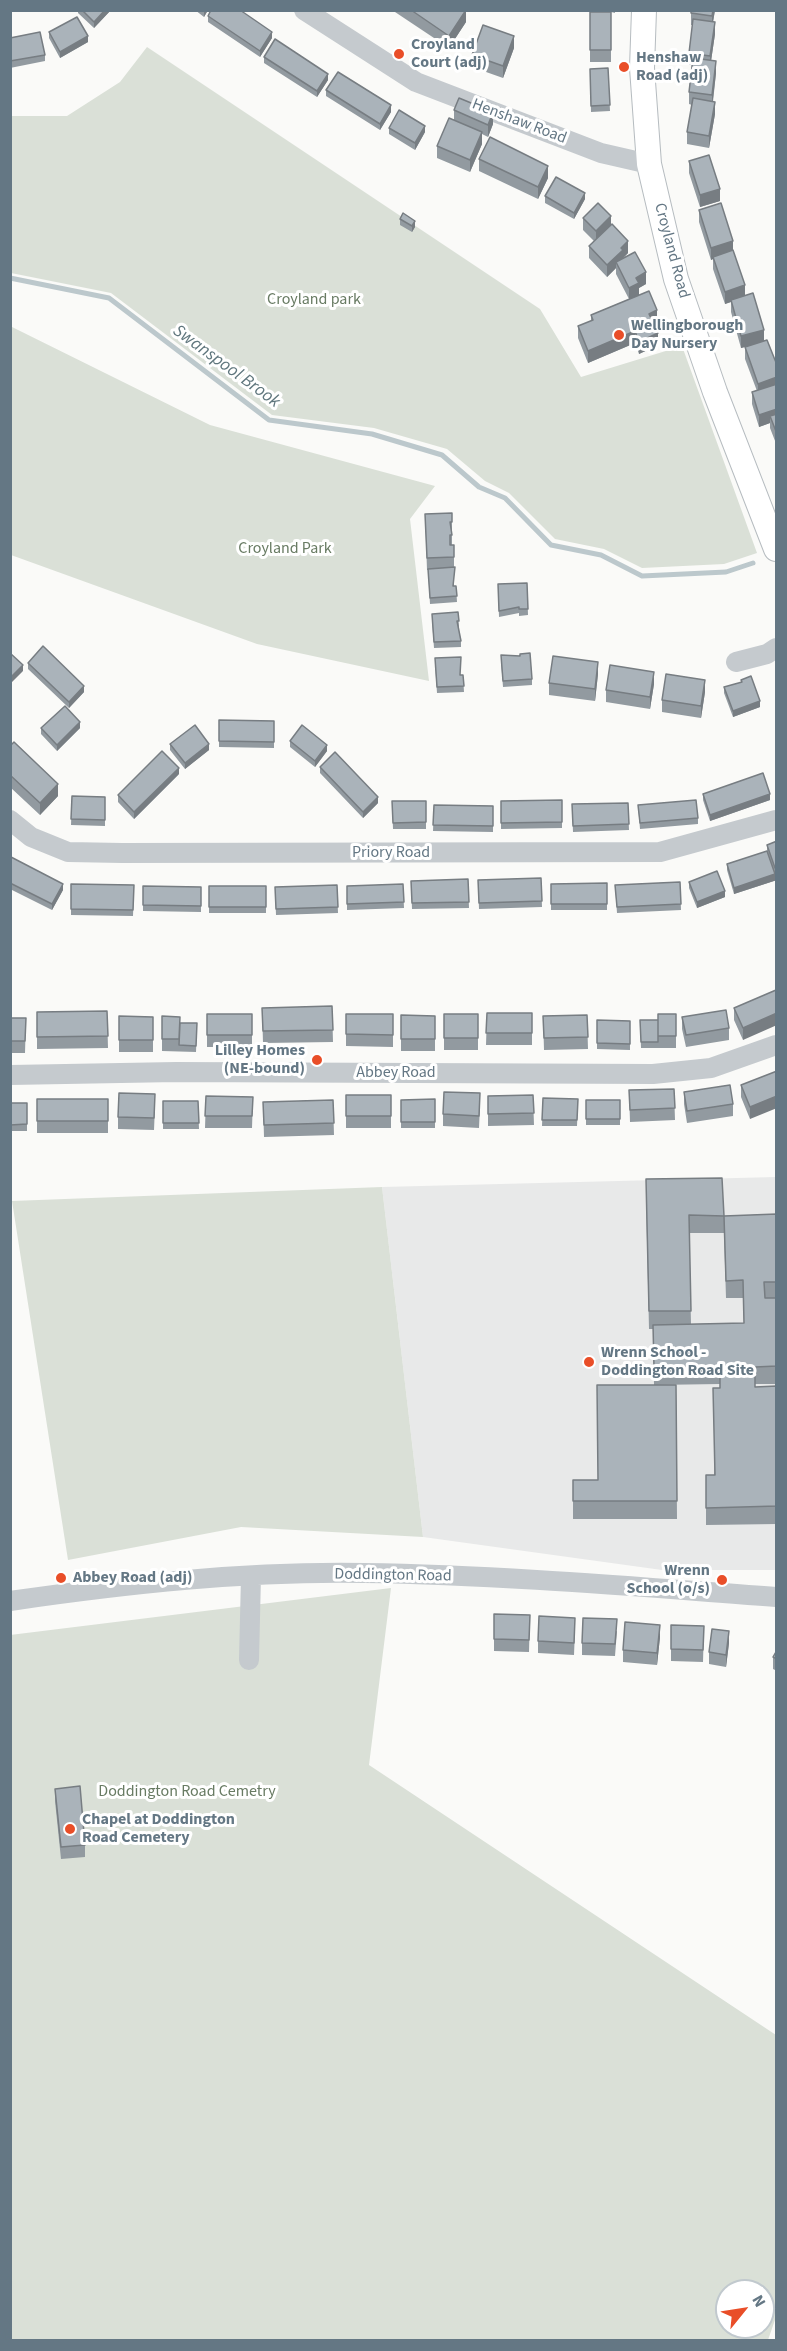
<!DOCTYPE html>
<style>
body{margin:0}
#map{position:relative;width:787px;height:2351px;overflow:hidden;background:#fafaf8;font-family:"Source Sans 3",sans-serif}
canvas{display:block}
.frame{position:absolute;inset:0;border:12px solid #647784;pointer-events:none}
.north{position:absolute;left:715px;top:2279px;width:60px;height:60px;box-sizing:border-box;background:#fff;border:2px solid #c1c9ce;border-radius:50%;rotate:60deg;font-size:16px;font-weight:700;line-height:24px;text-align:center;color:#647784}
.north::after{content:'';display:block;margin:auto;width:21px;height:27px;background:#e94e28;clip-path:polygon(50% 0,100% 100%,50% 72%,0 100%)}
</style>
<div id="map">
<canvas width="787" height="2351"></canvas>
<div class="frame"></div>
<div class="north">N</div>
</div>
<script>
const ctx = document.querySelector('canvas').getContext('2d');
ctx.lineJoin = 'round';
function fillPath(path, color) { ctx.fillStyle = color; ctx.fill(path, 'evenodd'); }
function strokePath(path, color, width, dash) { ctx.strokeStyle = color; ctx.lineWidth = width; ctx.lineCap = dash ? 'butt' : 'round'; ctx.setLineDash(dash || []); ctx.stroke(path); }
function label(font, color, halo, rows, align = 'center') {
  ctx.font = font + ' "Source Sans 3",sans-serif'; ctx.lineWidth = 6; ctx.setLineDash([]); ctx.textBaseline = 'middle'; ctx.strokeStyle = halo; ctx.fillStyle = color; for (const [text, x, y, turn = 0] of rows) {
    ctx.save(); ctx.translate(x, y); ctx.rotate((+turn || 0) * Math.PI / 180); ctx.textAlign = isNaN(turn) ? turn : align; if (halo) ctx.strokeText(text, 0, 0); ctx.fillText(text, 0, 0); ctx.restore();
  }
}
fillPath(new Path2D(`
 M 776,1177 L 776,1570 L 662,1570 L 423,1537 L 382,1187 Z`), '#e8e9e9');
fillPath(new Path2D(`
 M 147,47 L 540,309 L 581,377 L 682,346 L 757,553 L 724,564 L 642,568 L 604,549 L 555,539 L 509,493 L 485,481 L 447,449 L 374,428 L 272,415 L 111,293 L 11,273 L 10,116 L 67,116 L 120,82 Z
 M 10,326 L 210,425 L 435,486 L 410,519 L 429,681 L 257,644 L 11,555 Z
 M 382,1187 L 423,1537 L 241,1527 L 68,1560 L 12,1201 Z
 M 391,1588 L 369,1765 L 776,2035 L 776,2317 L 768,2340 L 11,2340 L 10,1635 ZM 727,2291 L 763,2291 L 763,2327 L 727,2327 Z`), '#dae0d7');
strokePath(new Path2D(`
 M 10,278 L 109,298 L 269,420 L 372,434 L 442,455 L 479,487 L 505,498 L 551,545 L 601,555 L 642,576 L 726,572 L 753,563`), '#bcc8cc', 5);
const major = new Path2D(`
 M 644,10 L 642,68 L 649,164 L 676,279 L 715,392 L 776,549`);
strokePath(major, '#b6bcc0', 26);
strokePath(new Path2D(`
 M 304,10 L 416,82 L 601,153 L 649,164
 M 736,662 L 767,654 L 776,648
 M 10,820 L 31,837 L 68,852 L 122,853 L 660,852 L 776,820
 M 10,1075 L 176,1072 L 653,1074 L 711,1068 L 776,1045
 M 10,1601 C 127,1584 246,1571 364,1573 C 501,1575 639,1587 776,1597
 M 249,1660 L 251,1576`), '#c5cace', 20);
strokePath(major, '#fff', 24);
fillPath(new Path2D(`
 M 78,10 L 111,10 L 94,28 L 78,13 Z
 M 195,10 L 208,10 L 204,17 Z
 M 395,10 L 466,10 L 466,22 L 449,48 L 395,12 Z
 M 598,10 L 615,10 L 615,13 L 611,12 L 611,62 L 590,62 L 590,12 L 609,12 Z
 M 715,10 L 713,22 L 715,34 L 711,61 L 716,73 L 713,102 L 715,114 L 709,148 L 687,144 L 687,132 L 692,105 L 689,104 L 689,92 L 692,65 L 689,65 L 689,53 L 693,25 L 691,25 L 691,13 Z
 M 208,16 L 272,38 L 260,57 L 208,22 Z
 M 49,32 L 88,42 L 60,58 L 49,38 Z
 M 10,38 L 45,55 L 45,61 L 10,68 Z
 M 514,48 L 503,78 L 472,67 L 472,55 Z
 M 264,57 L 328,80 L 317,97 L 264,63 Z
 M 608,68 L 610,111 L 591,112 L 590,69 Z
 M 326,90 L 391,112 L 380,130 L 326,96 Z
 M 454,110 L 493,124 L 488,137 L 482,134 L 482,144 L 470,172 L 437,158 L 437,146 L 454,121 Z
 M 389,128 L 425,132 L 415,150 L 389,134 Z
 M 479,159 L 548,178 L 538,199 L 479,171 Z
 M 689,161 L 720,201 L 700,207 L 689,173 Z
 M 545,196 L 585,199 L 574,219 L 545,203 Z
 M 699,210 L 733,250 L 745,296 L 764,341 L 777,365 L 777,446 L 770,428 L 770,423 L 759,427 L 752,404 L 752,392 L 757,391 L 745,359 L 745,347 L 755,344 L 741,348 L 731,312 L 731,302 L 725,304 L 713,269 L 713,259 L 711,260 L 699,222 Z
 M 583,218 L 611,225 L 628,253 L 623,258 L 623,259 L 646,284 L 639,288 L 639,295 L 657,322 L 654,324 L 658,345 L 639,354 L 635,343 L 588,363 L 578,338 L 578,326 L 591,321 L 591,315 L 629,299 L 616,274 L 616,268 L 607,277 L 589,258 L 589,246 L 594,241 L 583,230 Z
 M 400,219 L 415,227 L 412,232 L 400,225 Z
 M 452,513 L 452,545 L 454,557 L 454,586 L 456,586 L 457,602 L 430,604 L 428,570 L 427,570 L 425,514 Z
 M 527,583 L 528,615 L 519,616 L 519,613 L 499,617 L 498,584 Z
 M 458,612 L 459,627 L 458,627 L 461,641 L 461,647 L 434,648 L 432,620 Z
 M 520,656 L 532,679 L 532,685 L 503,687 L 501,661 Z
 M 28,663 L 84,692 L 69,708 L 28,669 Z
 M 435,664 L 461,675 L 463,675 L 464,692 L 437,693 Z
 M 598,674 L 595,701 L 549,695 L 549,683 Z
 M 741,680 L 760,707 L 733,717 L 724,693 L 724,687 L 741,683 Z
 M 654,684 L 650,709 L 606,702 L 606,690 Z
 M 705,692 L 701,718 L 662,712 L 662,700 Z
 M 219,720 L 274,721 L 274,748 L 219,747 Z
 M 41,728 L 80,728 L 57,751 L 41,734 Z
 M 290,741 L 327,751 L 315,767 L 290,747 Z
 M 170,744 L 209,750 L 185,769 L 170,750 Z
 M 10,746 L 58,796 L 40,815 L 10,787 Z
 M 320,767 L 378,803 L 363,818 L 320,773 Z
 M 179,774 L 134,819 L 118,802 L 118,795 Z
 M 703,794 L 770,800 L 710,821 L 703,800 Z
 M 72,796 L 105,797 L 105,826 L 71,825 Z
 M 562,800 L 562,828 L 501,829 L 501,801 Z
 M 392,801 L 426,801 L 426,829 L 393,829 Z
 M 628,803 L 629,830 L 573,832 L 572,804 Z
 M 434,805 L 493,806 L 493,832 L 433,831 Z
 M 638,805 L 698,818 L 698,824 L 640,829 Z
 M 777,841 L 777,880 L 734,894 L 727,870 L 727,864 L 767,851 L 767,845 Z
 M 11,857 L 63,890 L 52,910 L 10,889 Z
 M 541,878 L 542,907 L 479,909 L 478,880 Z
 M 468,879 L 469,908 L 412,909 L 411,881 Z
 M 680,882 L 681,910 L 617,913 L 615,885 Z
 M 689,882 L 725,897 L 697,908 L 689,888 Z
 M 607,883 L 607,910 L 551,910 L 551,884 Z
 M 71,884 L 134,885 L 133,916 L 71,915 Z
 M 403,884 L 404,908 L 347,910 L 347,886 Z
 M 337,885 L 338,913 L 276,915 L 275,887 Z
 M 143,886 L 201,887 L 201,912 L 143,911 Z
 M 209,886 L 266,886 L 266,913 L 209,913 Z
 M 776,990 L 743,1040 L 734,1020 L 734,1008 Z
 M 332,1006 L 333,1042 L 263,1043 L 262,1008 Z
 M 107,1011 L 108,1048 L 37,1049 L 37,1012 Z
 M 487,1013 L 532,1013 L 532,1045 L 486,1045 Z
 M 207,1014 L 252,1014 L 252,1047 L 207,1047 Z
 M 346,1014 L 393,1014 L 393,1047 L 346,1046 Z
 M 444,1014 L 478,1014 L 478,1050 L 444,1050 Z
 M 676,1014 L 676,1048 L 641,1048 L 640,1020 L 658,1020 Z
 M 401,1015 L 435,1016 L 435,1051 L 401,1051 Z
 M 587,1015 L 588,1049 L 544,1050 L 543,1016 Z
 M 119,1016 L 153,1017 L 153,1052 L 119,1052 Z
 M 162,1016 L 180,1023 L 197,1023 L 196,1052 L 162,1051 Z
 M 682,1017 L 729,1028 L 729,1040 L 686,1047 L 682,1029 Z
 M 10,1018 L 26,1018 L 25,1053 L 10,1053 Z
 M 597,1020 L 630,1021 L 630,1050 L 597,1049 Z
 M 777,1071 L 750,1119 L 741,1097 L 741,1085 Z
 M 674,1089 L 675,1120 L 630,1122 L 629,1090 Z
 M 684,1092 L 733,1104 L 733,1116 L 687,1123 L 684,1104 Z
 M 346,1095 L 391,1095 L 391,1128 L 346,1128 Z
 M 533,1095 L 534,1125 L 488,1126 L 488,1096 Z
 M 206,1096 L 253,1097 L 252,1128 L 205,1128 Z
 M 543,1098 L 578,1099 L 577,1126 L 542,1126 Z
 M 37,1099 L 108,1099 L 108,1133 L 37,1133 Z
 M 435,1099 L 435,1128 L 401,1128 L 401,1100 Z
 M 333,1100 L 334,1135 L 264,1137 L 263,1102 Z
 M 586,1100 L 620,1100 L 620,1125 L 586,1125 Z
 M 163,1101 L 198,1101 L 199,1129 L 163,1129 Z
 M 10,1103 L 27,1103 L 27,1131 L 10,1131 Z
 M 480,1105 L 479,1128 L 443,1126 L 443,1114 Z
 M 155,1106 L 154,1130 L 118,1129 L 118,1117 Z
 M 646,1197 L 724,1216 L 777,1214 L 777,1384 L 755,1384 L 755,1387 L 777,1386 L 777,1524 L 706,1525 L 706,1475 L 714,1475 L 720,1384 L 654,1385 L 653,1329 L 649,1329 ZM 689,1233 L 724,1233 L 726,1298 L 743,1298 L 744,1323 L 691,1324 Z
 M 676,1385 L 677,1519 L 573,1519 L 573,1480 L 598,1480 Z
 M 494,1614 L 530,1615 L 529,1652 L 494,1651 Z
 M 671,1625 L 704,1626 L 703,1662 L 671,1661 Z
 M 575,1630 L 574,1655 L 538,1653 L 538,1641 Z
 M 617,1631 L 615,1656 L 582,1655 L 582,1643 Z
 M 660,1637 L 657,1665 L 623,1662 L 623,1650 Z
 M 729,1643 L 726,1667 L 709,1664 L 709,1652 Z
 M 777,1650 L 777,1671 L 773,1669 L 773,1657 Z
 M 55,1789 L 85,1845 L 85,1857 L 61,1859 L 55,1801 Z`), '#929aa0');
fillPath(new Path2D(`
 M 105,10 L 111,10 L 94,28 L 94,22 Z
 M 208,10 L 204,17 L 204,11 Z
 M 466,10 L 466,22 L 449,48 L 449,36 Z
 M 713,10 L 715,10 L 712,28 L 712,16 Z
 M 715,22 L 715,34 L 710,68 L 710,56 Z
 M 272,32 L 272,38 L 260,57 L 260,51 Z
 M 88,36 L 88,42 L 60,58 L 60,52 Z
 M 514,36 L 514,48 L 503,78 L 503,66 Z
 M 716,61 L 716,73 L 712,107 L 712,95 Z
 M 328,74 L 328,80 L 317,97 L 317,91 Z
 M 715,102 L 715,114 L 709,148 L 709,136 Z
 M 391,105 L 391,112 L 380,130 L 380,124 Z
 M 493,112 L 493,124 L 488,137 L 488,125 Z
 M 425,126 L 425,132 L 415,150 L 415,143 Z
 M 482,132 L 482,144 L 470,172 L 470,160 Z
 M 548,166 L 548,178 L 538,199 L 538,187 Z
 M 720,189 L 720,201 L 700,207 L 700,195 Z
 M 585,193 L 585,199 L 574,219 L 574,213 Z
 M 611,216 L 611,228 L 596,243 L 596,231 Z
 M 415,221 L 415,227 L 412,232 L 412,226 Z
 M 628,241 L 628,253 L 623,258 L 623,262 L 616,262 L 616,268 L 607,277 L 607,265 L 621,248 Z
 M 733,241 L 733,253 L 713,257 L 713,259 L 711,260 L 711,248 Z
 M 646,272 L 646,284 L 639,288 L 639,295 L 629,300 L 629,288 L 636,278 Z
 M 745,285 L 745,297 L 725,304 L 725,292 Z
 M 657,310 L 657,322 L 649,326 L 649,314 Z
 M 764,330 L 764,342 L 741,348 L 741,336 Z
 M 635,331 L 635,343 L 588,363 L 588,351 Z
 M 658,333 L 658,345 L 639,354 L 639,342 Z
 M 777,377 L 777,389 L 758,396 L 758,384 Z
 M 777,409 L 777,421 L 770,416 L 770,423 L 759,427 L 759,415 Z
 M 598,662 L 598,674 L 595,701 L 595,689 Z
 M 23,665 L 23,671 L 10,684 L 10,678 Z
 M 654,672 L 654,684 L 650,709 L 650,697 Z
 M 705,680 L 705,692 L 701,718 L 701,706 Z
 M 84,686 L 84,692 L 69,708 L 69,702 Z
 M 760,701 L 760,707 L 733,717 L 733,711 Z
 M 80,722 L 80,728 L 57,751 L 57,745 Z
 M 209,744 L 209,750 L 185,769 L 185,763 Z
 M 327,745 L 327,751 L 315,767 L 315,761 Z
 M 179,768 L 179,774 L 134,819 L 134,812 Z
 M 58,784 L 58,796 L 40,815 L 40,803 Z
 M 770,794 L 770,800 L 710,821 L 710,815 Z
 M 378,797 L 378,803 L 363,818 L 363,812 Z
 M 775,868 L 777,868 L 777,880 L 734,894 L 734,888 L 775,874 Z
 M 63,884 L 63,890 L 52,910 L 52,904 Z
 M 725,891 L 725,897 L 697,908 L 697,902 Z
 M 777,1013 L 777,1025 L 743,1040 L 743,1028 Z
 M 777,1096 L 777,1108 L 750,1119 L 750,1107 Z
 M 660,1625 L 660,1637 L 657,1665 L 657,1653 Z
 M 729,1631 L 729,1643 L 726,1667 L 726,1655 Z`), '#777d82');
const building = new Path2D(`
 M 82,10 L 105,10 L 94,22 Z
 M 211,10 L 240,10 L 272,32 L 260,51 L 208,16 Z
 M 411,10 L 466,10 L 449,36 Z
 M 691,10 L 713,10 L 712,16 L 691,13 Z
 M 590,12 L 611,12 L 611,50 L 590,50 Z
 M 77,17 L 88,36 L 60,52 L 49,32 Z
 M 693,19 L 715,22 L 710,56 L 689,53 Z
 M 483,25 L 514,36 L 503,66 L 472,55 Z
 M 40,32 L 45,55 L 10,61 L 10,38 Z
 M 275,39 L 328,74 L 317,91 L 264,57 Z
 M 693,58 L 716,61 L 712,95 L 689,92 Z
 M 608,68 L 610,105 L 591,106 L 590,69 Z
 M 338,72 L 391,105 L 380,124 L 326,90 Z
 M 459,98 L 493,112 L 488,125 L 454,110 Z
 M 693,98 L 715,102 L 709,136 L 687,132 Z
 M 399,110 L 425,126 L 415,143 L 389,128 Z
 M 449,118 L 482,132 L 470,160 L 437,146 Z
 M 490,137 L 548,166 L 538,187 L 479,159 Z
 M 709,155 L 720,189 L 700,195 L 689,161 Z
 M 556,177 L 585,193 L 574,213 L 545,196 Z
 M 598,203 L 611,216 L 596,231 L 583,218 Z
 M 721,203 L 733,241 L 711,248 L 699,210 Z
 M 403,213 L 415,221 L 412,226 L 400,219 Z
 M 612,224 L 628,241 L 621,248 L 623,250 L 607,265 L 589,246 Z
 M 733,250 L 745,285 L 725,292 L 713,257 Z
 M 635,252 L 646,272 L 636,278 L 639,283 L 629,288 L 616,262 Z
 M 649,291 L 657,310 L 649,314 L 658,333 L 639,342 L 635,331 L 588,351 L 578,326 L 593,320 L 591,315 Z
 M 753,293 L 764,330 L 741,336 L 731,300 Z
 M 767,340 L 777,365 L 777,377 L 758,384 L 745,347 Z
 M 777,384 L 777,409 L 759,415 L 752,392 Z
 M 777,414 L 777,434 L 770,416 Z
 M 452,513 L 452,522 L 450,522 L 452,535 L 450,535 L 450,545 L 454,545 L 454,557 L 427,558 L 425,514 Z
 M 455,567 L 453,586 L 456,586 L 457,596 L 430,598 L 428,569 Z
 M 527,583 L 528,609 L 519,609 L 519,607 L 499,611 L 498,584 Z
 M 458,612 L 459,621 L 457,621 L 461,641 L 434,642 L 432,614 Z
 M 43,646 L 84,686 L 69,702 L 28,663 Z
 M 10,653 L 23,665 L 10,678 Z
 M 530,653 L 532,679 L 503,681 L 501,655 L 520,656 L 520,654 Z
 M 553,656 L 598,662 L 595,689 L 549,683 Z
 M 461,657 L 460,675 L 463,675 L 464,686 L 437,687 L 435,658 Z
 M 610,665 L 654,672 L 650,697 L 606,690 Z
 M 666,674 L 705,680 L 701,706 L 662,700 Z
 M 751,676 L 760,701 L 733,711 L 724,687 L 742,682 L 741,680 Z
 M 65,706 L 80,722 L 57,745 L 41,728 Z
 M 219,720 L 274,721 L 274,742 L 219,741 Z
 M 195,725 L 209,744 L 185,763 L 170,744 Z
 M 302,725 L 327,745 L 315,761 L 290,741 Z
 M 14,742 L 58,784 L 40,803 L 10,775 L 10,746 Z
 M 162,751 L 179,768 L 134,812 L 118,795 Z
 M 335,752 L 378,797 L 363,812 L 320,767 Z
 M 763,773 L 770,794 L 710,815 L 703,794 Z
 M 72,796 L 105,797 L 105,820 L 71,819 Z
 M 562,800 L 562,822 L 501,823 L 501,801 Z
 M 696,800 L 698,818 L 640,823 L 638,805 Z
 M 392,801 L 426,801 L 426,822 L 393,823 Z
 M 628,803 L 629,824 L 573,826 L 572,804 Z
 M 434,805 L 493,806 L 493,826 L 433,825 Z
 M 777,841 L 777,868 L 775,868 L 767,845 Z
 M 767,851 L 775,874 L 734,888 L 727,864 Z
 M 11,857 L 63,884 L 52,904 L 10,883 Z
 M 717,871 L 725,891 L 697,902 L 689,882 Z
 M 541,878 L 542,901 L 479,903 L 478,880 Z
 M 468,879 L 469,902 L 412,903 L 411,881 Z
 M 680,882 L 681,904 L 617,907 L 615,885 Z
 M 607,883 L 607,904 L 551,904 L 551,884 Z
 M 71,884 L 134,885 L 133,910 L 71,909 Z
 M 403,884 L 404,902 L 347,904 L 347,886 Z
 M 337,885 L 338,907 L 276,909 L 275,887 Z
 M 143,886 L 201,887 L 201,906 L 143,905 Z
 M 209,886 L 266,886 L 266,907 L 209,907 Z
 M 776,990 L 777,1013 L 743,1028 L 734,1008 Z
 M 332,1006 L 333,1030 L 263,1031 L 262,1008 Z
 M 726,1010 L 729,1028 L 686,1035 L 682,1017 Z
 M 107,1011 L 108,1036 L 37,1037 L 37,1012 Z
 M 487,1013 L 532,1013 L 532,1033 L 486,1033 Z
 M 207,1014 L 252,1014 L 252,1035 L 207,1035 Z
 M 346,1014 L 393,1014 L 393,1035 L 346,1034 Z
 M 444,1014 L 478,1014 L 478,1038 L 444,1038 Z
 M 658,1014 L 676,1014 L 676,1036 L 658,1036 Z
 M 401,1015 L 435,1016 L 435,1039 L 401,1039 Z
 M 587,1015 L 588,1037 L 544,1038 L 543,1016 Z
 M 119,1016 L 153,1017 L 153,1040 L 119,1040 Z
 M 162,1016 L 180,1017 L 179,1039 L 162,1039 Z
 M 10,1018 L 26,1018 L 25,1041 L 10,1041 Z
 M 597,1020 L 630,1021 L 630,1044 L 597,1043 Z
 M 640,1020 L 658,1020 L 658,1042 L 641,1042 Z
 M 180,1023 L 197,1023 L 196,1046 L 179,1045 Z
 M 777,1071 L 777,1096 L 750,1107 L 741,1085 Z
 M 730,1085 L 733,1104 L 687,1111 L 684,1092 Z
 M 674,1089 L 675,1108 L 630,1110 L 629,1090 Z
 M 444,1092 L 480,1093 L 479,1116 L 443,1114 Z
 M 119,1093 L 155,1094 L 154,1118 L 118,1117 Z
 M 346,1095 L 391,1095 L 391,1116 L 346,1116 Z
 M 533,1095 L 534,1113 L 488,1114 L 488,1096 Z
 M 206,1096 L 253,1097 L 252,1116 L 205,1116 Z
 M 543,1098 L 578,1099 L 577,1120 L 542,1120 Z
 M 37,1099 L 108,1099 L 108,1121 L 37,1121 Z
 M 435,1099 L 435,1122 L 401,1122 L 401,1100 Z
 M 333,1100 L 334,1123 L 264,1125 L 263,1102 Z
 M 586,1100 L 620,1100 L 620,1119 L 586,1119 Z
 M 163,1101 L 198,1101 L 199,1123 L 163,1123 Z
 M 10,1103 L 27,1103 L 27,1124 L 10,1125 Z
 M 722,1178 L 724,1216 L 689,1215 L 691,1311 L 649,1311 L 646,1179 Z
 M 777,1214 L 777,1282 L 764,1282 L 765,1298 L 777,1298 L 777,1366 L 755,1367 L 755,1387 L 777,1386 L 777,1506 L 706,1508 L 706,1475 L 715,1475 L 713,1388 L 720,1388 L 720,1366 L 654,1367 L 653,1325 L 744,1323 L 743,1280 L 726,1281 L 724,1216 Z
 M 597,1385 L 676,1385 L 677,1501 L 573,1501 L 573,1480 L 598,1480 Z
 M 494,1614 L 530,1615 L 529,1640 L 494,1639 Z
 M 539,1616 L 575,1618 L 574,1643 L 538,1641 Z
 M 583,1618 L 617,1619 L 615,1644 L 582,1643 Z
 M 625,1622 L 660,1625 L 657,1653 L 623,1650 Z
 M 671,1625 L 704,1626 L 703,1650 L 671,1649 Z
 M 712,1629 L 729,1631 L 726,1655 L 709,1652 Z
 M 777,1650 L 777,1659 L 773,1657 Z
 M 80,1786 L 85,1845 L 61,1847 L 55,1789 Z`);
fillPath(building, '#aab3ba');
strokePath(building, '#777d82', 1.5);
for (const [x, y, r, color] of [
 [399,54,6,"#e94e28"],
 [624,67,6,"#e94e28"],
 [619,335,6,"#e94e28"],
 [317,1060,6,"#e94e28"],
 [589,1362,6,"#e94e28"],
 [61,1578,6,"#e94e28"],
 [722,1580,6,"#e94e28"],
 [70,1829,6,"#e94e28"]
]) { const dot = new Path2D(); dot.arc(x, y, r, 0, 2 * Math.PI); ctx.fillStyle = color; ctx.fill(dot); strokePath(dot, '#fff', 2); }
label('bold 16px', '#647784', '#fff', [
 ["Croyland",411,45],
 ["Court (adj)",411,63],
 ["Henshaw",636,58],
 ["Road (adj)",636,76],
 ["Wellingborough",631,326],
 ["Day Nursery",631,344],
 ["Lilley Homes",305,1051,"right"],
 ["(NE-bound)",305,1069,"right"],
 ["Wrenn School -",601,1353],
 ["Doddington Road Site",601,1371],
 ["Wrenn",710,1571,"right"],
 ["School (o/s)",710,1589,"right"],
 ["Abbey Road (adj)",73,1578],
 ["Chapel at Doddington",82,1820],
 ["Road Cemetery",82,1838]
], 'left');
label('16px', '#647784', '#fff', [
 ["Henshaw Road",519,122,21],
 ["Croyland Road",671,251,75],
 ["Priory Road",391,853],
 ["Abbey Road",396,1073],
 ["Doddington Road",393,1576,1]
]);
label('16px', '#687b63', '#fff', [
 ["Croyland park",314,300],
 ["Croyland Park",285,549],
 ["Doddington Road Cemetry",187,1792]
]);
label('italic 18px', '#5f767d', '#fff', [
 ["Swanspool Brook",226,367,36]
]);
</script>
